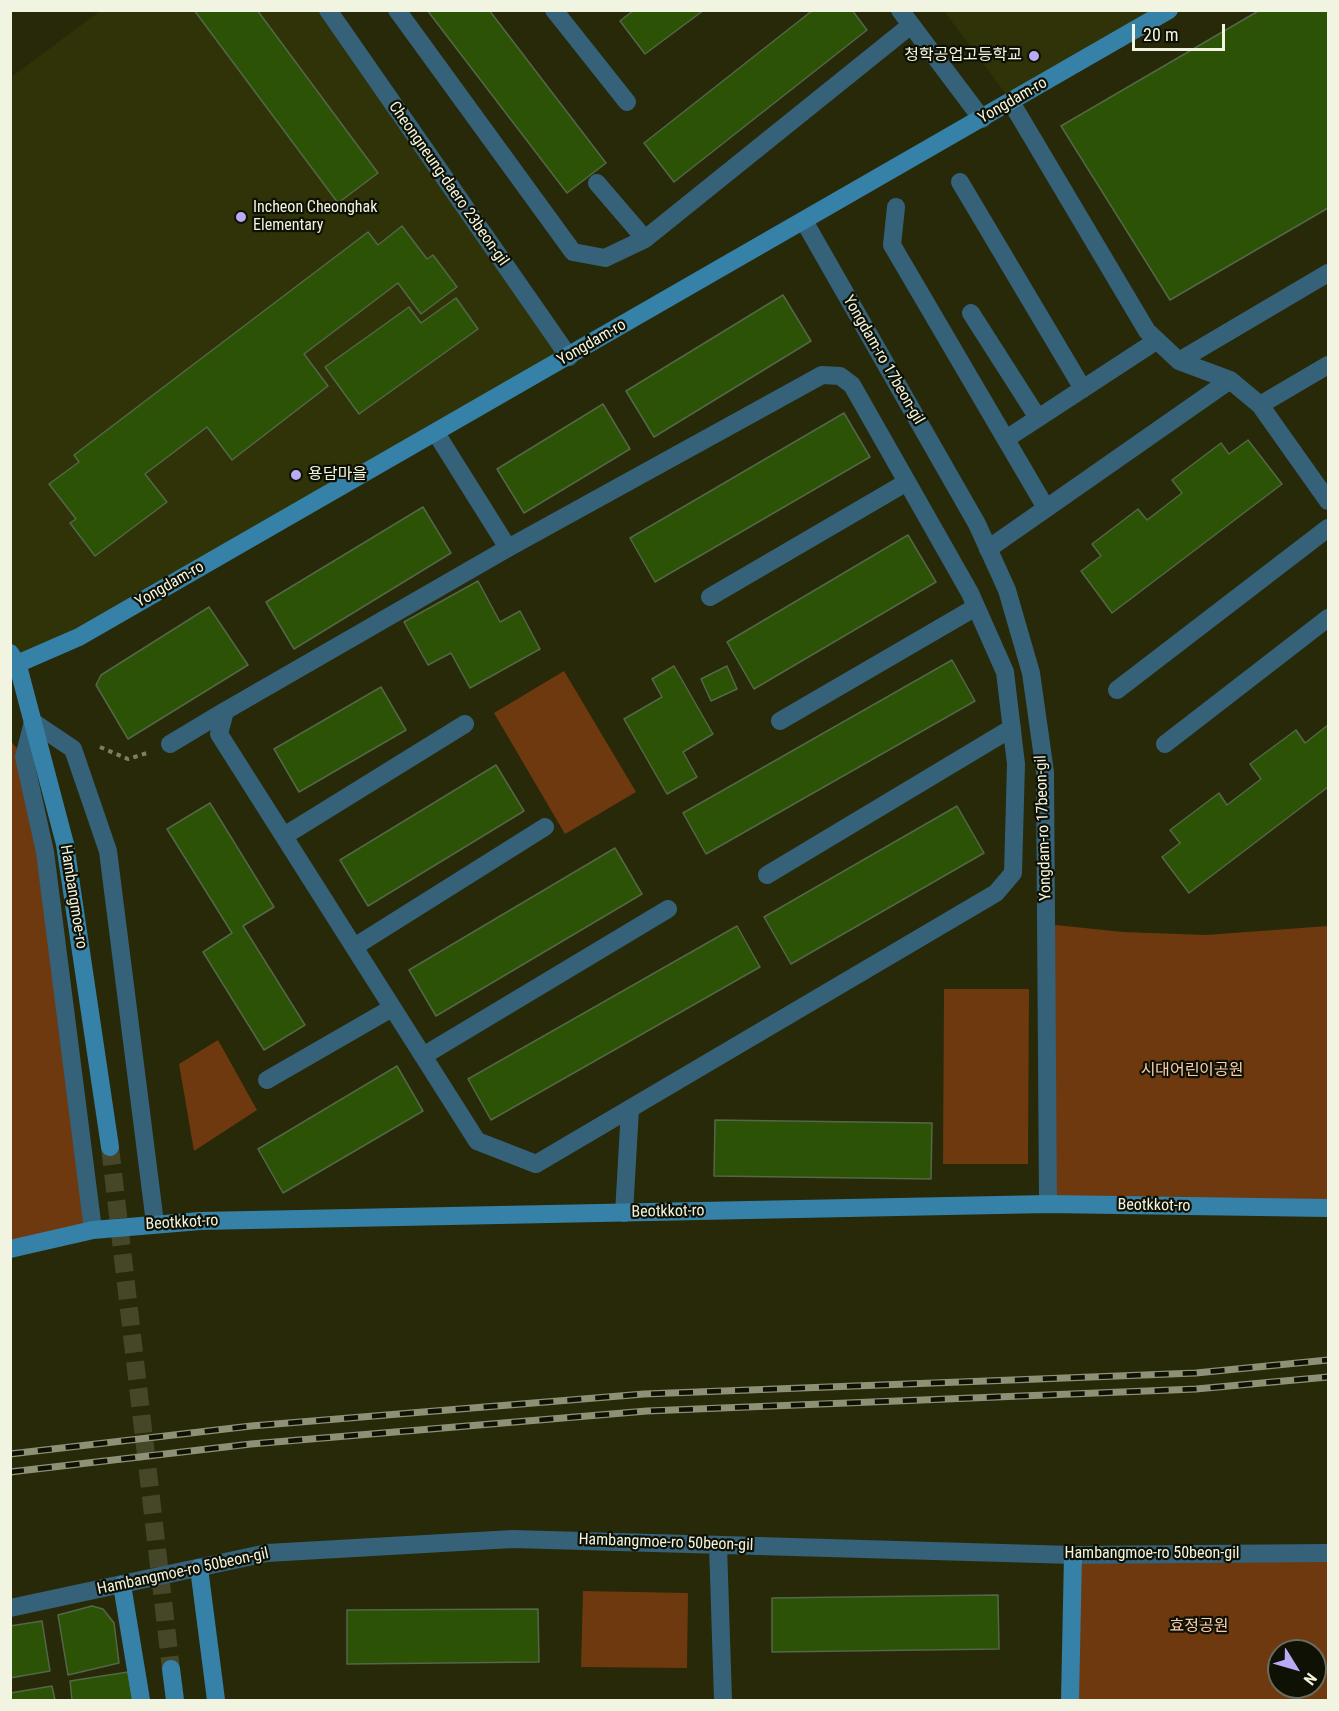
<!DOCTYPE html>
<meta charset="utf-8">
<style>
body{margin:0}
#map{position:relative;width:1339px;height:1711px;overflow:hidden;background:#272908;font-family:"Roboto Condensed",sans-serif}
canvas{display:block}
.frame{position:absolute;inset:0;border:12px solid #f1f4e0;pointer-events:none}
.north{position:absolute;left:1267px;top:1639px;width:60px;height:60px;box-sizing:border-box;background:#0f1104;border:2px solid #696c5c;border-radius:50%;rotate:127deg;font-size:16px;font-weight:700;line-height:24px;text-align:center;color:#f1f4e0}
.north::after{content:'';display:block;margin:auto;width:21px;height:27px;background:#bbaaf6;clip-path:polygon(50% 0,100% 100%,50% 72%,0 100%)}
.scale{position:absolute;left:1132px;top:24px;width:93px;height:27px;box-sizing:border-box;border:3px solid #f1f4e0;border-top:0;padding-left:8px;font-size:18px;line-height:21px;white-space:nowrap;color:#f1f4e0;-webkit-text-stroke:4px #0f1104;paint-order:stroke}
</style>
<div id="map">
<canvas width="1339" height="1711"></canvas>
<div class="frame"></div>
<div class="north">N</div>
<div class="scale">20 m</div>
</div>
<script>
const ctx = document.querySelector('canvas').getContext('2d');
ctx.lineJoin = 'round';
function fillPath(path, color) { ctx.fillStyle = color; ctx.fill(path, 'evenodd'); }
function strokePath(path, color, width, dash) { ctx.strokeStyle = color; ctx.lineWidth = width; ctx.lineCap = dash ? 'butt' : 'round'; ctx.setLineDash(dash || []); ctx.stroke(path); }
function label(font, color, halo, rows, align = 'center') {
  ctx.font = font + ' "Roboto Condensed","Noto Sans KR",sans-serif'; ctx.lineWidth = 4.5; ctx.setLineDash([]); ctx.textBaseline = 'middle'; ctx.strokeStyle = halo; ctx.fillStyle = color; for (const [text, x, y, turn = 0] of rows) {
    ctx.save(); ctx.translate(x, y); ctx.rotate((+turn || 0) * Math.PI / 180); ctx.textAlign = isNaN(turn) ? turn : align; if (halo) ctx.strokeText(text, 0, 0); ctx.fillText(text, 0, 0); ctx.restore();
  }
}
fillPath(new Path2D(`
 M 100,11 L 326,11 L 569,357 L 18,666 L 10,653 L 10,78 Z
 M 944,11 L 1170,11 L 1011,101 Z`), '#2f3307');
fillPath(new Path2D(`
 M 564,671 L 636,792 L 565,834 L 494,713 Z
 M 10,740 L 24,757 L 93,1230 L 10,1251 Z
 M 1046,924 L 1123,932 L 1206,935 L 1328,926 L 1328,1208 L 1048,1204 Z
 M 944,989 L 1029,989 L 1028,1164 L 943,1164 Z
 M 218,1040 L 257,1110 L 194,1151 L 179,1064 Z
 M 1328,1553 L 1328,1700 L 1070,1700 L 1073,1555 ZM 1279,1651 L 1315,1651 L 1315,1687 L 1279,1687 Z
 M 583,1591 L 688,1593 L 687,1668 L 581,1667 Z`), '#6e390e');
const building = new Path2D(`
 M 194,10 L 257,10 L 378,173 L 338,203 Z
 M 427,10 L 489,10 L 606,163 L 567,193 Z
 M 634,10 L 704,10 L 645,54 L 620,21 Z
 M 813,10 L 852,10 L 867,30 L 674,182 L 644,143 Z
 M 1260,10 L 1328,10 L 1328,208 L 1170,300 L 1061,126 Z
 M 402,226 L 427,259 L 433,255 L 457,287 L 421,314 L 398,283 L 304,354 L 328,386 L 232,460 L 207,427 L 145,474 L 167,502 L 95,556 L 70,523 L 76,519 L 49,484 L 79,462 L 74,455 L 368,232 L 378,245 Z
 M 783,295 L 811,341 L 654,437 L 626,391 Z
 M 456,298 L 478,329 L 359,414 L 325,367 L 409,307 L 421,323 Z
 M 603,404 L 630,449 L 524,513 L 497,469 Z
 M 844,413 L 870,457 L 655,582 L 630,538 Z
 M 1248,440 L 1282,484 L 1112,613 L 1081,571 L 1101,556 L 1092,544 L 1138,509 L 1147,520 L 1182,493 L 1172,480 L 1221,443 L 1229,454 Z
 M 423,507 L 451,553 L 294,649 L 266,602 Z
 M 908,535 L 936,582 L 754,689 L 727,642 Z
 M 478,581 L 500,622 L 520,611 L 540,649 L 470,688 L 451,653 L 428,665 L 404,622 Z
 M 209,607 L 248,665 L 128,739 L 96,685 L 101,675 Z
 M 952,660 L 975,701 L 706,854 L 683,813 Z
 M 674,666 L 713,734 L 683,752 L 697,777 L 667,794 L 624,719 L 662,697 L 652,679 Z
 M 727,666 L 737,689 L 711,701 L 701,679 Z
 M 381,687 L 406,730 L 299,792 L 274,749 Z
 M 1328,725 L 1328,787 L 1189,893 L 1162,857 L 1180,843 L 1170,830 L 1219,793 L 1227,805 L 1261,779 L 1250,764 L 1296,730 L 1305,743 Z
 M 496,765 L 524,811 L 368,906 L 340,860 Z
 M 210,803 L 274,907 L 243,926 L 305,1025 L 264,1050 L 203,952 L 232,933 L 167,829 Z
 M 957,806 L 984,853 L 791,964 L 764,917 Z
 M 615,848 L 642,894 L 436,1016 L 409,970 Z
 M 737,926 L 760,967 L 491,1120 L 468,1079 Z
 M 397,1066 L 423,1111 L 283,1193 L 258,1149 Z
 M 715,1120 L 932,1123 L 931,1179 L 714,1176 Z
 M 998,1595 L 999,1649 L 772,1652 L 772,1598 Z
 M 92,1606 L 103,1609 L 114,1623 L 119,1663 L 68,1675 L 58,1615 Z
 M 538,1609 L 539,1662 L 347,1664 L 347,1610 Z
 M 42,1621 L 50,1671 L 10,1678 L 10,1626 Z
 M 128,1672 L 133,1700 L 72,1700 L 70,1681 Z
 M 52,1686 L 55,1700 L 10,1700 L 10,1693 Z`);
fillPath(building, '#2c5305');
strokePath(building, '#546749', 1.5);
strokePath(new Path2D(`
 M 110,1147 L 171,1669`), '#454728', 18, [18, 9]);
strokePath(new Path2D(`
 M 100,747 L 128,759 L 147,753`), '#7c7f63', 4, [4.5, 4.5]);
strokePath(new Path2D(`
 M 397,10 L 573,252 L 605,258 L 645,239 L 911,25
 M 554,10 L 627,102
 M 900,10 L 982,119
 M 1011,102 L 1147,331 L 1179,361 L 1230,380 L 1260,405 L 1328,501
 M 960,182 L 1083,389
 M 597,183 L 645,239
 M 896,207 L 892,245 L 1046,508
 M 971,313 L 1038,418
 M 1179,361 L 1328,273
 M 822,375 L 840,376 L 852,385 L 970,593 L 1005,672 L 1016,764 L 1013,873 L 996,893 L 536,1164 L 477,1141 L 219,734 L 225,711 L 508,548 Z
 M 1260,405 L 1328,365
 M 436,433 L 508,548
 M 1006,439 L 1156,341
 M 988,549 L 1230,380
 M 710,597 L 907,482
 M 1117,690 L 1328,528
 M 780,721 L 976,607
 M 170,744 L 225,711
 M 1165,744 L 1328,618
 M 284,836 L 465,724
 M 767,875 L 1012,728
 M 354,947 L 545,827
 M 423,1056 L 668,909
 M 267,1080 L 392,1008
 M 624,1213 L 630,1109
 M 93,1230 L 45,852 L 24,757 L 33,722 L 73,749 L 108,851 L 155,1223`), '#356179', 18);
strokePath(new Path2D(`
 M 328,10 L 569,357
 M 804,221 L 977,524 L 1007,590 L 1031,673 L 1045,772 L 1048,1204
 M 718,1545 L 723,1700
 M 10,1608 L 267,1553 L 513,1539 L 1073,1555 L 1328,1553`), '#356179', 18);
strokePath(new Path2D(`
 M 10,653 L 18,666 L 65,844 L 110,1147
 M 10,667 L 79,637 L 1169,10
 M 10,1249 L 93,1230 L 200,1221 L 1048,1204 L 1328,1208
 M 199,1568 L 216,1700
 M 122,1585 L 141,1700
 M 171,1669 L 175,1700
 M 1070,1700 L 1073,1555`), '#3681a7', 18);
const rail = new Path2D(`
 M 10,1454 L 251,1426 L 644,1394 L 1196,1373 L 1328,1360
 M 10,1472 L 251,1444 L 647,1411 L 1196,1389 L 1328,1377`);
strokePath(rail, '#8f9177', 7);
strokePath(rail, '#0f1104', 4.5, [14]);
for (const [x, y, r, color] of [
 [1034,56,6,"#bbaaf6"],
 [241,217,6,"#bbaaf6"],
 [296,475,6,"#bbaaf6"]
]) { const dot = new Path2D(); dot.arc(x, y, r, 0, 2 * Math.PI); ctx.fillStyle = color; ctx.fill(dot); strokePath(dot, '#0f1104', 2); }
label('16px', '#f1f4e0', '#0f1104', [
 ["청학공업고등학교",1022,56,"right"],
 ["Incheon Cheonghak",253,208],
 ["Elementary",253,226],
 ["용담마을",308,475]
], 'left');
label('16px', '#f1f4e0', '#0f1104', [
 ["Yongdam-ro",1013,101,-30],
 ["Cheongneung-daero 23beon-gil",448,184,55],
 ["Yongdam-ro",592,343,-30],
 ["Yongdam-ro 17beon-gil",883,360,60],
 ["Yongdam-ro",170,585,-30],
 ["Yongdam-ro 17beon-gil",1044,828,-92],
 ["Hambangmoe-ro",73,897,81],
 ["Beotkkot-ro",1154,1206,1],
 ["Beotkkot-ro",668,1212,-1],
 ["Beotkkot-ro",182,1223,-3],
 ["Hambangmoe-ro 50beon-gil",666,1543,2],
 ["Hambangmoe-ro 50beon-gil",1152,1554],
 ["Hambangmoe-ro 50beon-gil",183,1572,-12]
]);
label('16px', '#fbccae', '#0f1104', [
 ["시대어린이공원",1192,1071],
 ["효정공원",1199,1627]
]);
</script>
